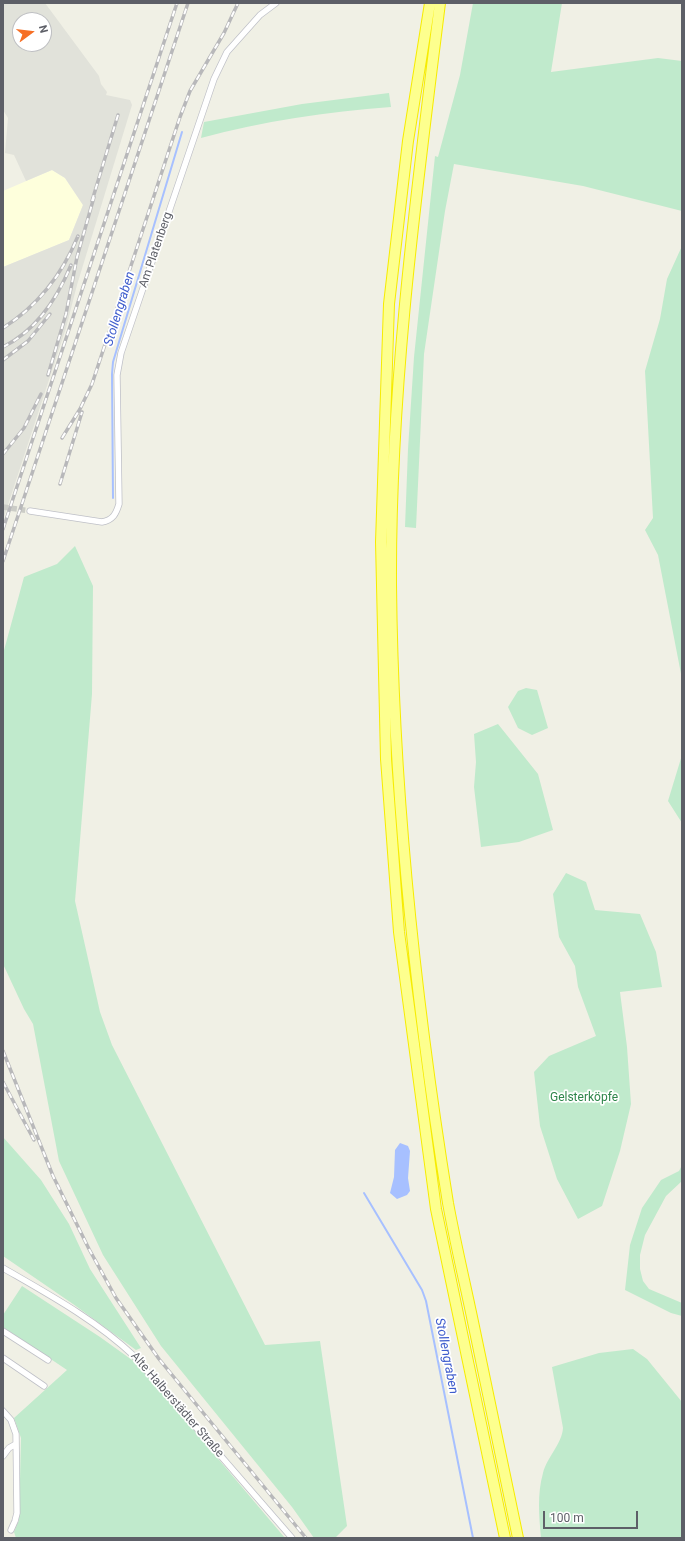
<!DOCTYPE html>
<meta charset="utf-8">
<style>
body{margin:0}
#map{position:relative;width:685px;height:1541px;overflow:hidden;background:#f0f0e5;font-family:Roboto,sans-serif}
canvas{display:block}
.frame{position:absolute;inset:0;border:4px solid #5d5f67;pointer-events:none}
.north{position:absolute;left:12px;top:12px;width:40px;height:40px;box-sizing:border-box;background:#fff;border:1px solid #bebfc2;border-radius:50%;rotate:75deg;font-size:11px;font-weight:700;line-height:16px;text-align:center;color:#5d5f67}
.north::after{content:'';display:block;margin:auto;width:14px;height:18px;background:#f66f25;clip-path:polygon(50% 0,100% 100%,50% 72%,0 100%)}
.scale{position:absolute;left:543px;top:1511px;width:95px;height:18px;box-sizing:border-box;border:2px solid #5d5f67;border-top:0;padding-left:5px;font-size:12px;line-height:14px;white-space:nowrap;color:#5d5f67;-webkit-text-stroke:3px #fff;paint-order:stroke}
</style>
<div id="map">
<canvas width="685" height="1541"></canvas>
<div class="frame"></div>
<div class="north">N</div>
<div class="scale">100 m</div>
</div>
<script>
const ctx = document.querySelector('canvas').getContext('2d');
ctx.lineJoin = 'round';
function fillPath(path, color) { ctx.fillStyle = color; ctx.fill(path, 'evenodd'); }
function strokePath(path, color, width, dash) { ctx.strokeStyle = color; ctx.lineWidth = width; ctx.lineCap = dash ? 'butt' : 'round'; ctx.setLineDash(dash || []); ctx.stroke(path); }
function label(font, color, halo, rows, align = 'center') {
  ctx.font = font + ' Roboto,sans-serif'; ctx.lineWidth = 3.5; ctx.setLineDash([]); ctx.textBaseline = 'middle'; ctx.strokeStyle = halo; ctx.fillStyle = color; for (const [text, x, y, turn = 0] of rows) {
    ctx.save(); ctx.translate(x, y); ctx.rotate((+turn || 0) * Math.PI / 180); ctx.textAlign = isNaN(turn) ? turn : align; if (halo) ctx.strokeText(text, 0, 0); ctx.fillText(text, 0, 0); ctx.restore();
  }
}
fillPath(new Path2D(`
 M 52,170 L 65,178 L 83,205 L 69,240 L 3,267 L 3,191 Z`), '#feffdc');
fillPath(new Path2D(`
 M 3,3 L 45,3 L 99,76 L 101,84 L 107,92 L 106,95 L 130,100 L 132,105 L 77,285 L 66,328 L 3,520 L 3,267 L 69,240 L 83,205 L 65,178 L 52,170 L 26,181 L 14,155 L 5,153 L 8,118 L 3,110 ZM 20,20 L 44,20 L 44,44 L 20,44 Z`), '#e1e2da');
fillPath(new Path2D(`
 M 473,3 L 562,3 L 551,72 L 658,58 L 682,61 L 682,211 L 583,186 L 454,164 L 445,211 L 424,354 L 416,528 L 405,527 L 408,449 L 414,357 L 435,156 L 438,157 L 460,75 Z
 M 389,93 L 391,107 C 327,112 263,121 201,138 L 204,122 L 302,104 Z
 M 682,246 L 682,679 L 658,555 L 645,530 L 653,518 L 645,371 L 660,319 L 667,279 Z
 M 75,546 L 93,586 L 92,694 L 75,901 L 100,1012 L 112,1045 L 265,1345 L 320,1341 L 347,1526 L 335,1538 L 314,1538 L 292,1507 L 161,1346 L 103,1255 L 59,1161 L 33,1024 L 24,1009 L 3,964 L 3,654 L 24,577 L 57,564 Z
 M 526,688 L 537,690 L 548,728 L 532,735 L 518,728 L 508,707 L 518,691 Z
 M 498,724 L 538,774 L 553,830 L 519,842 L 481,847 L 474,787 L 476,762 L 474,734 Z
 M 682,755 L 682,823 L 668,801 Z
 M 566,873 L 586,882 L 595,910 L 640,914 L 656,952 L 662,987 L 620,992 L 627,1047 L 631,1104 L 620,1151 L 602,1206 L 578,1219 L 557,1179 L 540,1126 L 534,1072 L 549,1056 L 596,1036 L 578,987 L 575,966 L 559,937 L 553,894 Z
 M 3,1137 L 41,1180 L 69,1224 L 90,1269 L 141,1348 L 136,1350 L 73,1304 L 3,1256 Z
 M 682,1165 L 682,1181 L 666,1196 L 645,1235 L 640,1255 L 640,1269 L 643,1281 L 649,1289 L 682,1303 L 682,1316 L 671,1313 L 625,1290 L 630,1245 L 642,1208 L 661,1180 L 679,1171 Z
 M 22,1286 L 100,1337 L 139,1365 L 285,1538 L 16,1538 L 14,1532 L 19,1520 L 21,1438 L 14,1418 L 67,1370 L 3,1327 L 3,1315 Z
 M 633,1349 L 647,1359 L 682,1402 L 682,1538 L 541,1538 C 539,1516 537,1494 543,1473 C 547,1457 562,1444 563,1428 L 552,1367 L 599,1353 Z`), '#c0eacc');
fillPath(new Path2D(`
 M 400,1143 L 408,1146 L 410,1151 L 408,1178 L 410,1191 L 407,1195 L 397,1199 L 390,1193 L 394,1177 L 395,1150 Z`), '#a7c0ff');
strokePath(new Path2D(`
 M 113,498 L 112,374 L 113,362 L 182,132
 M 364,1193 L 422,1290 L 426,1301 L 473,1538`), '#a7c0ff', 2);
strokePath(new Path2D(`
 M 3,507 L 30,511`), '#cbccc6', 5.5, [5.5, 3]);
const minor = new Path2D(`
 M 30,511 L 102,522 C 113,520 116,514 119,504 L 117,375 L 121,353 L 214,79 L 227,52 L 260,15 L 276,3
 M 3,1268 C 48,1294 96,1320 134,1356 L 292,1538
 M 3,1331 L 48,1360
 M 3,1358 L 44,1386
 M 3,1411 L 11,1420 L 16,1434 L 17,1513 L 15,1521 L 11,1530
 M 3,1456 L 9,1448 L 16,1444`);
const motorway = new Path2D(`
 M 430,3 L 408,141 L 389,304 L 381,542 L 386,759 L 399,932 L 436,1209 L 505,1538
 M 440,3 C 416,195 390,389 391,584 C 393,791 415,998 448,1203 C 455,1241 464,1279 472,1317 C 487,1391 503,1464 518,1538`);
strokePath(minor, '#bfc0c7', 7);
strokePath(motorway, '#f6ec00', 12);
strokePath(minor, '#fff', 5.5);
strokePath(motorway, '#fdff8e', 10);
const rail = new Path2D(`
 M 92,201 L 118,115
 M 3,328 C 39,305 62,275 78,236
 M 3,347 C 37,330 57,299 71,265
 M 3,360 L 28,341 L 50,314
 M 48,375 L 66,314 L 77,257 L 94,197
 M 62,438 L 80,409 L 92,384 L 180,117 L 190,91 L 224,33 L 238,3
 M 3,454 L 24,428 L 41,394
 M 60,484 L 82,412
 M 3,529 L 177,3
 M 3,561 L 188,3
 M 3,1051 L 53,1176 L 89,1249 L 116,1298 L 159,1359 L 306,1538
 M 3,1082 L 34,1140`);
strokePath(rail, '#b8b8ba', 3.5);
strokePath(rail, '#fff', 2, [6]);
label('12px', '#5d5f67', '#fff', [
 ["Am Platenberg",156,250,-71],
 ["Alte Halberstädter Straße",177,1405,49]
]);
label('12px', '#2e854a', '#fff', [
 ["Gelsterköpfe",584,1098]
]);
label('italic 13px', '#3f5dcd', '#fff', [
 ["Stollengraben",120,309,-73],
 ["Stollengraben",446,1356,79]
]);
</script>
